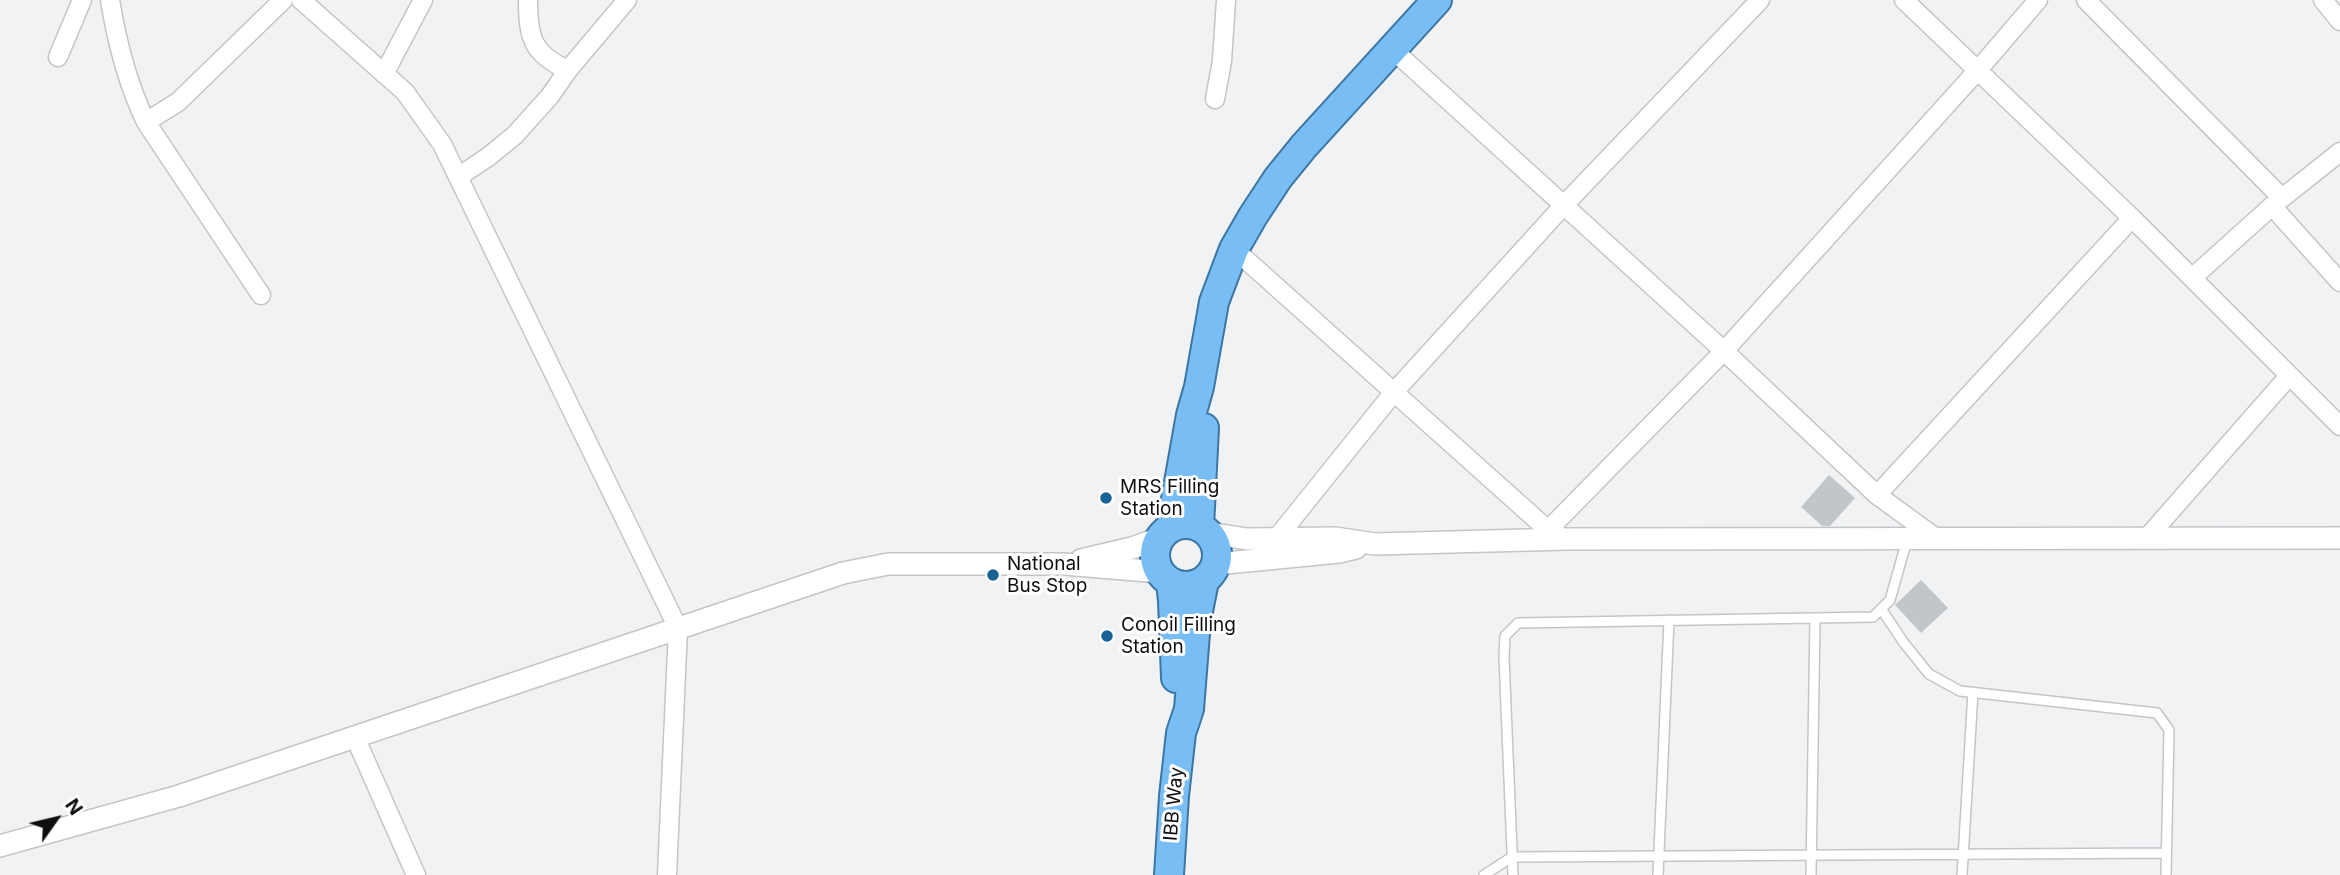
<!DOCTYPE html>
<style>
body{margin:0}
#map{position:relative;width:2340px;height:875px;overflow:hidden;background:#f0f2f4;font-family:Inter,sans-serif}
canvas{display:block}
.north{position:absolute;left:21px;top:784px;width:70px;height:70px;-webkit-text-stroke:5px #fff;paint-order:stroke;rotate:56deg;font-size:19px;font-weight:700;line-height:28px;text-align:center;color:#0e0f10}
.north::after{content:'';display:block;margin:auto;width:24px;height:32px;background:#0e0f10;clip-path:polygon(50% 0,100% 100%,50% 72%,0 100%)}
</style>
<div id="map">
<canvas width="2340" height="875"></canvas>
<div class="north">N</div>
</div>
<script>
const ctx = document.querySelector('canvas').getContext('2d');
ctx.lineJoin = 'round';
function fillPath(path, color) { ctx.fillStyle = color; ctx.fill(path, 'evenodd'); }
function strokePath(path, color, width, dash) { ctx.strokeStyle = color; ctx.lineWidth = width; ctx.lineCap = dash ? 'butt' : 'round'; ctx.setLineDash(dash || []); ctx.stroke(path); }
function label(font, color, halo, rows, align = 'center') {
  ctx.font = font + ' Inter,sans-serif'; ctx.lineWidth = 6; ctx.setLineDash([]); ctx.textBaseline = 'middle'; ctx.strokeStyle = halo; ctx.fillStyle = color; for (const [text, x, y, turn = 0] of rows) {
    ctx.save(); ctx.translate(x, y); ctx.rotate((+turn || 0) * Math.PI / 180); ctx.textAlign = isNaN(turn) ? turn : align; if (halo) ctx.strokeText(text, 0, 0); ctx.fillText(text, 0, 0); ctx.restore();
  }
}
fillPath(new Path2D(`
 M 1829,475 L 1855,498 L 1830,526 L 1822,526 L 1801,507 Z
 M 1921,580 L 1948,608 L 1921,633 L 1895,605 Z`), '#c3c6c8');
const service = new Path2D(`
 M 1882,610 L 1904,643 L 1929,674 L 1960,691 L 2157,713 L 2169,730 L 2166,875
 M 1484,875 L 1512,857 L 2166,853
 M 1513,875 L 1504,658 L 1505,636 L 1518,623 L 1873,617 L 1890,600 L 1907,540
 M 1658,875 L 1669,620
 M 1811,875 L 1815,618
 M 1962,875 L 1973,692`);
const minor = new Path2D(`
 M 110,0 C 117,43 127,83 146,122 L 261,295
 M 301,0 L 405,92 L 442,144 L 678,628 L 667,875
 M 528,0 C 528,37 532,54 568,70
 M 1904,0 L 2132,218 L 2340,426
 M 2086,0 L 2282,198
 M 2323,0 L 2340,21
 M 1392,49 L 1724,351 L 1877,495 L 1936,538
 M 58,57 L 82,0
 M 384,74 L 423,0
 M 1215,99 L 1222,61 L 1226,0
 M 146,122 L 178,102 L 283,0
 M 458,177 L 488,157 L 515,135 L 550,96 L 568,70 L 627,0
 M 2272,206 L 2340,282
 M 1234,249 L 1548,530
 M 2192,278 L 2272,206 L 2340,152
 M 1877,495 L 2132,218
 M 1276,539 L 1394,392 L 1563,206 L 1760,0
 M 1566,539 L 1548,530 L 1724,351 L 1978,70 L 2038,0
 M 2146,539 L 2289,376
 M 355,737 L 416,875`);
const tertiary = new Path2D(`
 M 1209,533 L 1247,539 L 1335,538 L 1375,544 L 1566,539 L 2340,538
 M 1081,560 L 1132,548 L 1160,538
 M 1216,564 L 1339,552 L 1356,548
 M 0,846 L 179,796 L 843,573 L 888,564 L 1064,564 L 1160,572`);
const trunk = new Path2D(`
 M1155 555a31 31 0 1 1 62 0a31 31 0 1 1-62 0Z
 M 1171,527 L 1191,415 L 1199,387 L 1214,302 L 1234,249 L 1253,216 L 1278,178 L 1304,146 L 1437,0
 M 1199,527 L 1204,428
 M 1171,582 L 1173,601 L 1176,678
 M 1169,875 L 1174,796 L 1181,733 L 1189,709 L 1196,621 L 1204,581`);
strokePath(service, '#c3c5c7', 12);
strokePath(minor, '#c3c5c7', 21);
strokePath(tertiary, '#c3c5c7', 24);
strokePath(trunk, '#3d76a3', 32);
strokePath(service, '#fff', 9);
strokePath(minor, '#fff', 18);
strokePath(tertiary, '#fff', 21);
strokePath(trunk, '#78bef4', 28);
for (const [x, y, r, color] of [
 [1106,498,7,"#186296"],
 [993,575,7,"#186296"],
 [1107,636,7,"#186296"]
]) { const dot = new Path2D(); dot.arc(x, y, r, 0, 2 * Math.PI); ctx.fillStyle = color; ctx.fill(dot); strokePath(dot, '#fff', 2.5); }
label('19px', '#0e0f10', '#fff', [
 ["MRS Filling",1120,487],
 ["Station",1120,509],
 ["National",1007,564],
 ["Bus Stop",1007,586],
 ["Conoil Filling",1121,625],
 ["Station",1121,647]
], 'left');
label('19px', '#0e0f10', '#fff', [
 ["IBB Way",1174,804,-85]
]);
</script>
